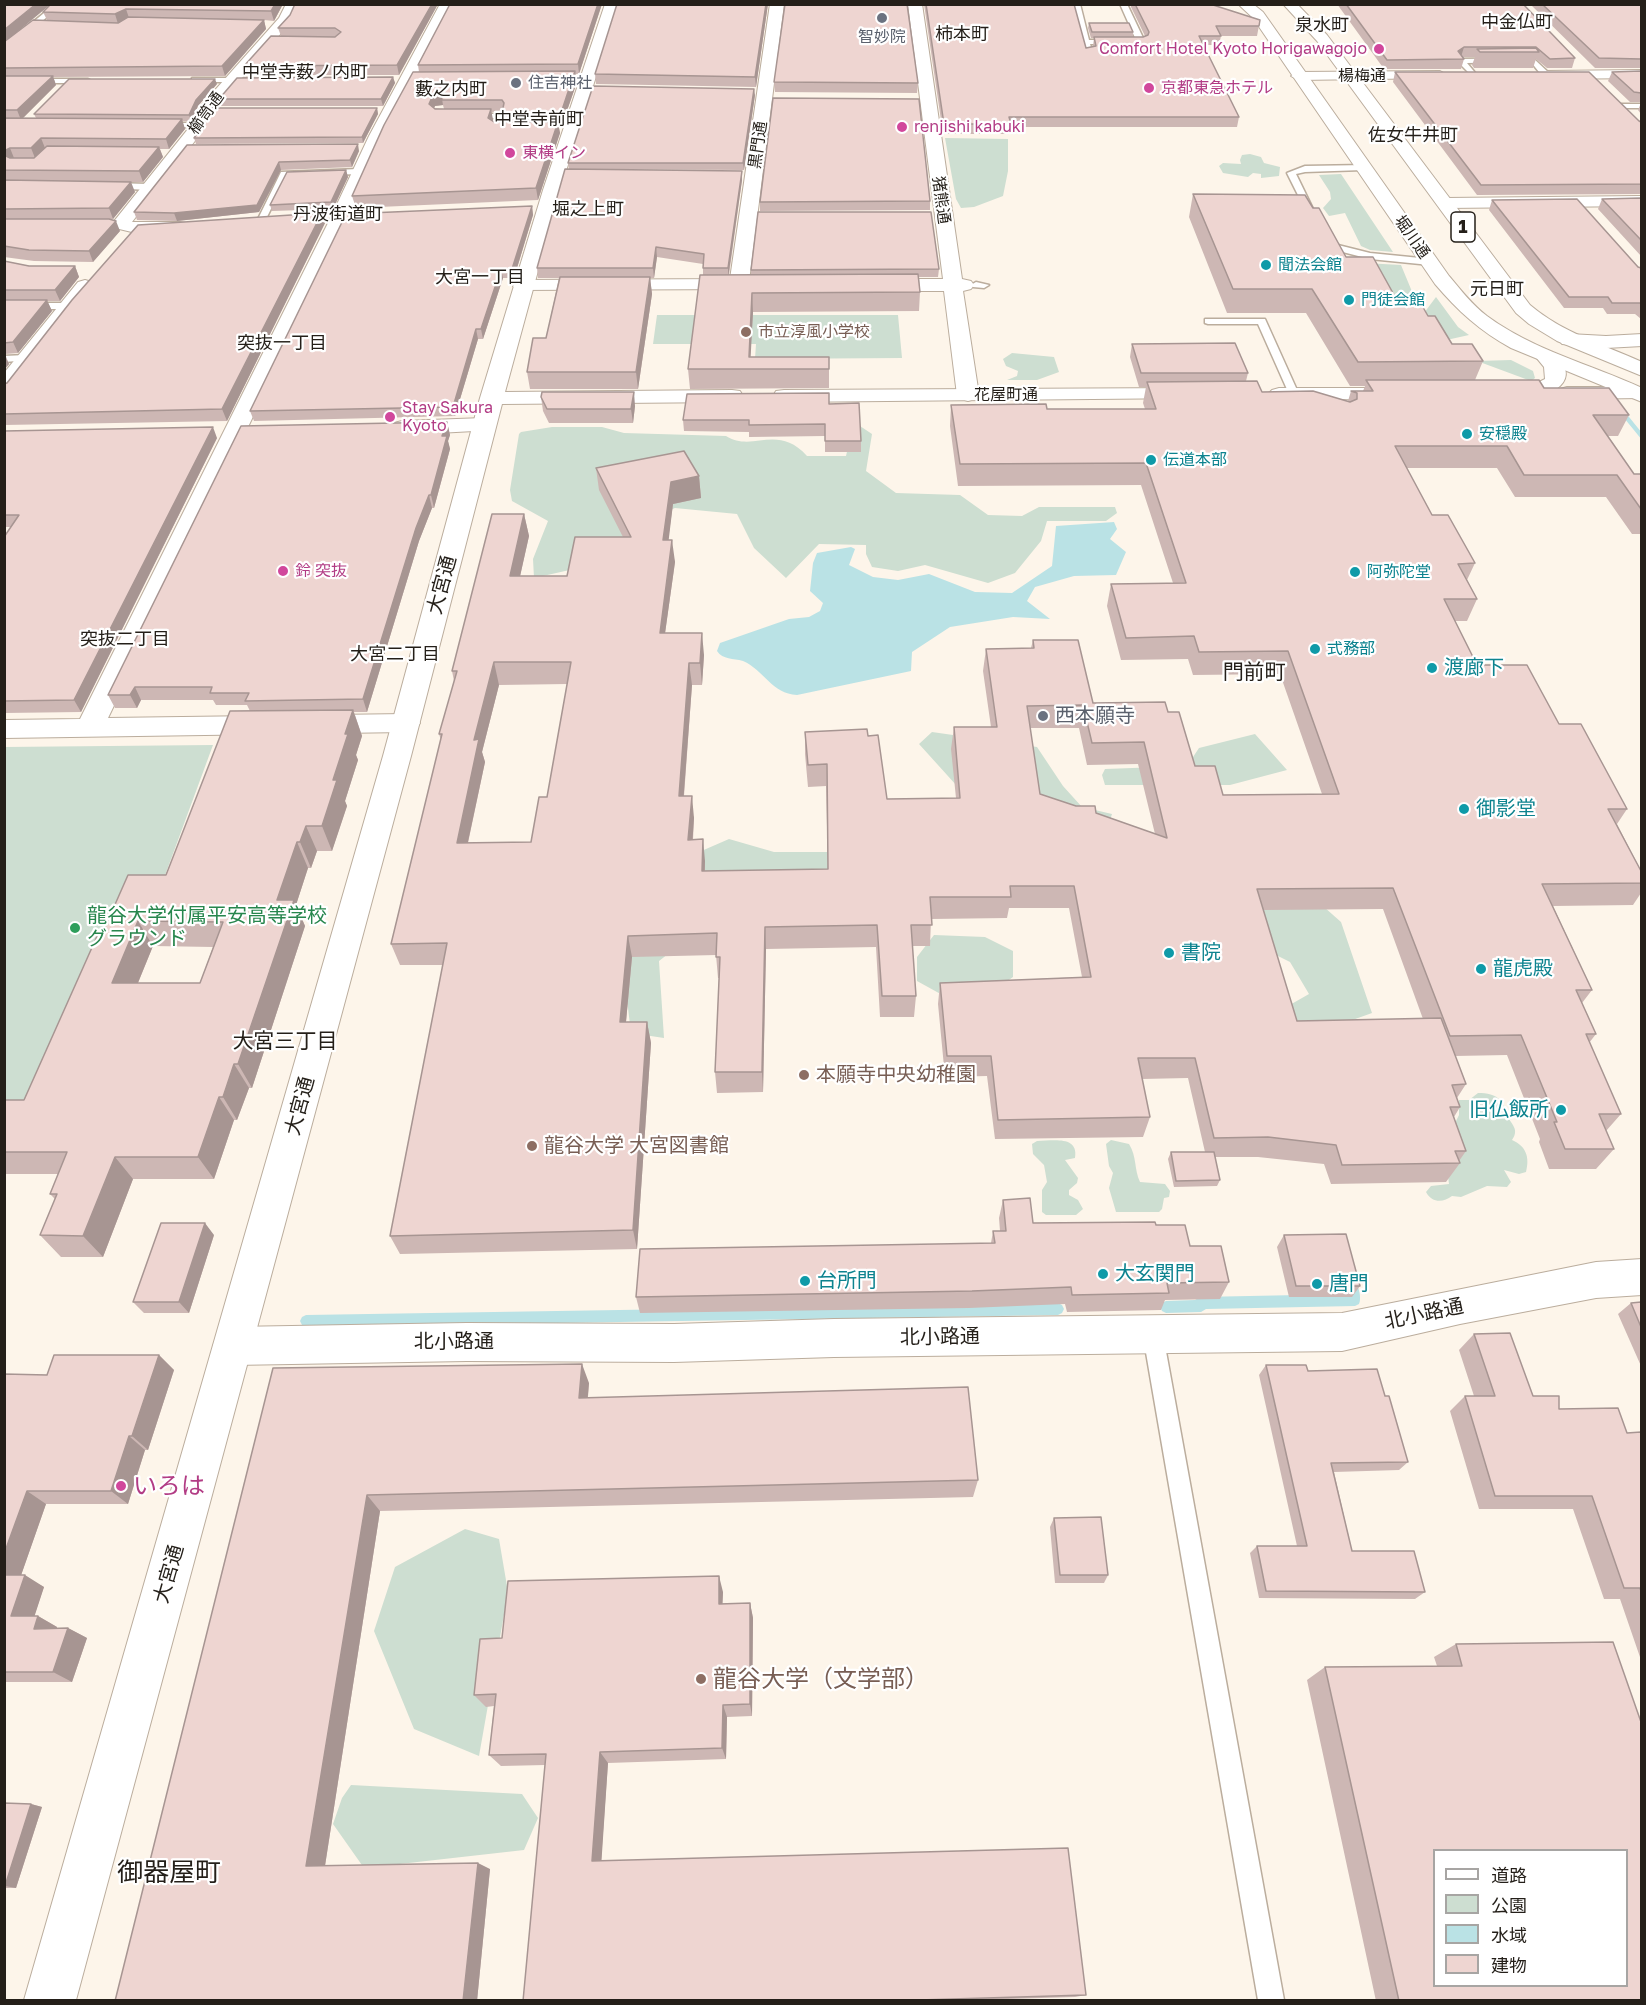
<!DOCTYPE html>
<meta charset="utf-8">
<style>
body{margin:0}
#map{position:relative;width:1646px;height:2005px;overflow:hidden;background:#fdf5ea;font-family:"Golos Text","Noto Sans JP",sans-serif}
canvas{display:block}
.frame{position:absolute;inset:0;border:6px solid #241f19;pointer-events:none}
.legend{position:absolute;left:1433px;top:1849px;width:195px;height:138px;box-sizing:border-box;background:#fff;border:2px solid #a7a5a3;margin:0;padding:8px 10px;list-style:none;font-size:18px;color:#241f19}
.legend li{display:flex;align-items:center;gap:12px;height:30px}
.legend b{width:30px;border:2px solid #a7a5a3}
</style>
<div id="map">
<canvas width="1646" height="2005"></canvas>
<div class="frame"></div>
<ul class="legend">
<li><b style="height:8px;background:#fff"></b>道路</li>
<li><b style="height:16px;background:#cdded1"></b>公園</li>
<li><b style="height:16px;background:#bae2e5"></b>水域</li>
<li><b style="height:16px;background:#eed5d1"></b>建物</li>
</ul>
</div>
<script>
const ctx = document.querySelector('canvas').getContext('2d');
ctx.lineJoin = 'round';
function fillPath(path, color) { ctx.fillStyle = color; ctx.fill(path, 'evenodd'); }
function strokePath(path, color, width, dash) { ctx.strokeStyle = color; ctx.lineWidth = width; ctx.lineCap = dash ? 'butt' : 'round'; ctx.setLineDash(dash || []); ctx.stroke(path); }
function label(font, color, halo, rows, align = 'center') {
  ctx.font = font + ' "Golos Text","Noto Sans JP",sans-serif'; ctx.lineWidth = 4.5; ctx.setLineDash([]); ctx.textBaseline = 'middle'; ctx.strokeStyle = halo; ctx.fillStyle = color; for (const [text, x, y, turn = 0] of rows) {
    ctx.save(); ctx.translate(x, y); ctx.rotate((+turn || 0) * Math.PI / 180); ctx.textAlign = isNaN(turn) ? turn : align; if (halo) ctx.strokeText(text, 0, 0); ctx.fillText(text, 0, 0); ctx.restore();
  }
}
fillPath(new Path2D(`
 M 945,138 L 1008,139 L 1008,171 L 1003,196 L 974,207 L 961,208 L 956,199 Z
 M 1250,154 L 1261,157 L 1264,163 L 1280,167 L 1279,176 L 1261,178 L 1261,174 L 1253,173 L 1248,177 L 1223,173 L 1219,166 L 1223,163 L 1241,164 L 1240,160 L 1242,155 Z
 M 1341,174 L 1393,252 L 1370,250 L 1361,246 L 1345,213 L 1329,216 L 1323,208 L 1331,199 L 1330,192 L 1319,175 Z
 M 1328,261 L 1401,265 L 1413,294 L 1412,299 L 1405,305 L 1406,317 Z
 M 1436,297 L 1458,327 L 1469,335 L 1442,341 L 1424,313 Z
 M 657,315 L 898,315 L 902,358 L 755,359 L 756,344 L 653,344 Z
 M 1012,353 L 1054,357 L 1059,372 L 1037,380 L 1007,380 L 1017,376 L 1018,371 L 1006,366 L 1003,359 Z
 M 1511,360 L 1533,371 L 1535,378 L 1531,381 L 1477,361 Z
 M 854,422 L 872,434 L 866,471 L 896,493 L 960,495 L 988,515 L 1022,516 L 1039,507 L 1115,507 L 1117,513 L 1106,521 L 1047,521 L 1041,541 L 1015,573 L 988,583 L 925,565 L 898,571 L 872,567 L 866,554 L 866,545 L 819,544 L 786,578 L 754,548 L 737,514 L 675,508 L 640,522 L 663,549 L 534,578 L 533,559 L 548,521 L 512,501 L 510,490 L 519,434 L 521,432 L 552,427 L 602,427 L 624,433 L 726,436 C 753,453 777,423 807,456 L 846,456 Z
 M 932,732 L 1037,747 L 1063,786 L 1082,807 L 1112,814 L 1109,823 L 985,817 L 919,744 Z
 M 1255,734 L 1287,770 L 1230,785 L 1105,785 L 1102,775 L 1105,769 L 1187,766 L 1199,748 Z
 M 213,745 L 79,1109 L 5,1108 L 4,747 Z
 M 729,839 L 774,852 L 859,852 L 878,861 L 677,947 L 659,961 L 664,1038 L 631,1033 L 620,941 L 667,866 Z
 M 1298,884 L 1341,922 L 1372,1013 L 1319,1032 L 1274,1014 L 1309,994 L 1290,962 L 1236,935 L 1244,887 Z
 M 934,935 L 985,937 L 1013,951 L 1013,977 L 996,989 L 946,997 L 917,981 L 917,957 Z
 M 1478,1093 C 1487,1093 1495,1094 1501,1101 C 1505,1105 1503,1109 1506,1114 C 1511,1124 1520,1129 1512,1140 C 1526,1146 1530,1157 1526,1172 L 1519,1174 L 1504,1170 L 1511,1182 L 1507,1187 L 1487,1186 L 1461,1197 L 1452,1196 C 1443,1203 1432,1203 1426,1192 L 1431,1186 L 1449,1184 L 1447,1169 L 1454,1125 L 1459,1115 L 1459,1100 L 1469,1100 Z
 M 1111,1140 L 1129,1144 C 1137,1157 1134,1169 1140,1182 L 1165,1184 L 1170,1191 L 1169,1197 L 1164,1198 L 1162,1209 L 1159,1212 L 1116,1212 L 1109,1188 L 1113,1173 L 1109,1166 L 1106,1144 Z
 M 1037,1141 C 1052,1141 1079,1135 1075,1158 L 1065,1160 L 1078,1178 L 1077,1183 L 1069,1190 L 1069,1195 L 1078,1200 L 1083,1209 L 1076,1215 L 1046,1215 L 1042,1212 L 1042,1190 L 1047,1182 L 1044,1165 L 1033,1154 L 1032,1144 Z
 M 465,1529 L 499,1539 L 508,1592 L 479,1756 L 414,1729 L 374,1631 L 395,1567 Z
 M 351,1785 L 522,1794 L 538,1818 L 524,1850 L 364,1868 L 333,1824 L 342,1798 Z`), '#cdded1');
fillPath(new Path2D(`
 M 1114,522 L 1117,529 L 1110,539 L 1126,552 L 1116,575 L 1074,576 L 1035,587 L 1027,601 L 1050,619 L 1013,617 L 950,627 L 912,652 L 911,671 L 797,695 C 772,694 764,670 743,661 C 733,658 723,660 717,651 L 720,643 L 789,619 L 809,617 L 820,611 L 823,603 L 810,591 L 813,563 L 817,553 L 851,547 L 855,549 L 849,565 L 873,577 L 898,580 L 929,574 L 975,592 L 1012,593 L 1052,566 L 1056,526 Z`), '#bae2e5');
fillPath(new Path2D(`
 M 1623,411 L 1625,412 L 1642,433 L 1642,440 L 1620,413 Z
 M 1351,1277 L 1355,1279 C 1358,1286 1362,1297 1359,1304 L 1355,1306 L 1206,1309 L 1201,1312 L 1166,1313 L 1162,1311 L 1160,1307 L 1162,1303 L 1166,1301 L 1195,1300 L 1200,1297 L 1348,1294 L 1345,1283 L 1347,1279 Z
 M 1058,1303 L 1062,1305 L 1064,1309 L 1062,1313 L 1058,1315 L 306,1327 L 302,1325 L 300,1321 L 302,1317 L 306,1315 Z`), '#bae2e5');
const lane = new Path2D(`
 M 55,4 L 63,4 L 4,52 L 4,46 Z
 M 1073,4 L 1080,4 L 1089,40 L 1136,40 L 1120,4 L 1127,4 L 1145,42 L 1141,44 L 1090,44 L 1092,50 L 1085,52 Z
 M 1533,58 L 1549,73 L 1549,77 L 1543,77 L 1531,62 L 1467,63 L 1477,75 L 1473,77 L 1457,61 L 1461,59 Z
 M 195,78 L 247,78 L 251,80 L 247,82 L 192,82 L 192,78 Z
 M 4,79 L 88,79 L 92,81 L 88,83 L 4,83 Z
 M 1621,104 L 1642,104 L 1642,108 L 1618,108 L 1617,106 Z
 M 470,114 L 504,114 L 501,127 L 514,129 L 510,131 L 493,131 L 496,118 L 467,118 L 467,114 Z
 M 161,123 L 199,123 L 203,125 L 199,127 L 158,127 L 158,123 Z
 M 1366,165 L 1366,169 L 1363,170 L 1305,172 L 1296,174 L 1315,213 L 1311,216 L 1307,213 L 1287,173 L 1305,166 Z
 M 359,169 L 362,170 L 362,174 L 287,176 L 265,221 L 258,219 L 281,172 Z
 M 111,183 L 149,184 L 153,187 L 149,190 L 108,188 L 107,186 Z
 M 1323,236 L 1329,236 L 1334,244 L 1370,253 L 1430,259 L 1435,262 L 1430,265 L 1370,259 L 1327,248 L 1321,238 Z
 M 976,282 L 989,285 L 984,288 L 973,287 L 971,285 Z
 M 4,303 L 68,303 L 73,306 L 68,309 L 4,309 Z
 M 1205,319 L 1265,319 L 1301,399 L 1307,406 L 1306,408 L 1298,408 L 1294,405 L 1258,324 L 1208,324 L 1205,323 Z
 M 26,355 L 30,356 L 30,360 L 4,362 L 4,356 Z
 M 1153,1326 L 1160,1328 L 1163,1335 L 1284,2000 L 1258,2000 L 1143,1335 L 1146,1328 Z`);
const street = new Path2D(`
 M 286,4 L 300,4 L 290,23 L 213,111 L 205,128 L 132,222 L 180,222 L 186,223 L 189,227 L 186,231 L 136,233 L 115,228 L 112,224 L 115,220 L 192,124 L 200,107 L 279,18 Z
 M 440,4 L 454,4 L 385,136 L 349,217 L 108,718 L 406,714 L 416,717 L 420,723 L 416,729 L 406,732 L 4,738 L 4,720 L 80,719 L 331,217 L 369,136 Z
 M 770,4 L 784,4 L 749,281 L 753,285 L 750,289 L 516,290 L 513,286 L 516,282 L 523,280 L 730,279 Z
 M 908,4 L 922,4 L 962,279 L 971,281 L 974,285 L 971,289 L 963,291 L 979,395 L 975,399 L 968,401 L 961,399 L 957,395 L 944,291 L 876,291 L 869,289 L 866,285 L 869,281 L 876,279 L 943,279 Z
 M 1642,70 L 1642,78 L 1546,79 L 1539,75 L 1546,71 Z
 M 1440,71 L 1447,75 L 1445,78 L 1298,80 L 1291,76 L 1298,72 Z
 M 1642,196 L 1642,206 L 1446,208 L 1440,207 L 1437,203 L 1440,199 L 1446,198 Z
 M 85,280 L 92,282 L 95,286 L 92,290 L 33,362 L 11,393 L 4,395 L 4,373 L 78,282 Z
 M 484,418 L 492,420 L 495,425 L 492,430 L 402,435 L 394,433 L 391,428 L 394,423 L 402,421 Z
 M 1642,1259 L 1642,1295 L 1596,1298 L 1460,1324 L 1342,1351 L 834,1357 L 674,1362 L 467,1361 L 233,1365 L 219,1359 L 213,1346 L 219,1333 L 233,1327 L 467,1323 L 674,1324 L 834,1319 L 1342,1313 L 1596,1262 Z`);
const secondary = new Path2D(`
 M 605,4 L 619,4 L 560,190 L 505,392 L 732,390 L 740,391 L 743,396 L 740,401 L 732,402 L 502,404 L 411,756 L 76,2000 L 24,2000 L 383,756 L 480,398 L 543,190 Z
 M 1569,334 L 1606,336 L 1642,334 L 1642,346 L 1606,348 L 1562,344 L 1559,340 L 1562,336 Z
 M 1545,350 C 1552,352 1556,355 1561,361 C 1581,388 1534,403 1514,397 L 1510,393 L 1514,389 L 1535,384 L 1545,379 L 1544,367 L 1535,356 L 1538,352 Z
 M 1567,387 L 1636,387 L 1642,388 L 1642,398 L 1567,399 L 1560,397 L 1556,393 L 1560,389 Z
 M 1188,388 L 1195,390 L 1199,394 L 1195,398 L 784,402 L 776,401 L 773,396 L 776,391 L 784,390 Z
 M 1279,388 L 1395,388 L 1402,390 L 1406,394 L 1402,398 L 1395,400 L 1272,398 L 1268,394 L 1272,390 Z`);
const highway = new Path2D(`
 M 1238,4 L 1253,4 L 1263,12 L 1449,276 C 1461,290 1472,305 1487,316 C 1533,350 1590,364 1642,388 L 1642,402 L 1511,348 C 1480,331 1458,311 1435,284 L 1253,18 Z
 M 1283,4 L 1297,4 L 1327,35 L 1530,305 C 1563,333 1602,344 1642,362 L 1642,376 L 1557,341 L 1529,324 L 1516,313 L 1317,41 Z`);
strokePath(lane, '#bbad9d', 3);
strokePath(street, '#bbad9d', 2);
strokePath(secondary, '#bbad9d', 2);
strokePath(highway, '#bbad9d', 2);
fillPath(lane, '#fff');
fillPath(street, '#fff');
fillPath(secondary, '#fff');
fillPath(highway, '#fff');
fillPath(new Path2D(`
 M 4,4 L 17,32 L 47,20 L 43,12 L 51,4 L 283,4 L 274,21 L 264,20 L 266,29 L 225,76 L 53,77 L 56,85 L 23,118 L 36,118 L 34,114 L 217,84 L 198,106 L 191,121 L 182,121 L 185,129 L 169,149 L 160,149 L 163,157 L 143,182 L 124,182 L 135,192 L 113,219 L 110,219 L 120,231 L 93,262 L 34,261 L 4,257 Z
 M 438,4 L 399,75 L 247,75 L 244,66 L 281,36 L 278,28 L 290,15 Z
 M 450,4 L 602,4 L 579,74 L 575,74 L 577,82 L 562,125 L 558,125 L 560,133 L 538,200 L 356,208 L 352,196 L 419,72 L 418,65 ZM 443,105 L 444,109 L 434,108 L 435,106 ZM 491,112 L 502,112 L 503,122 L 493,121 Z
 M 768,4 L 756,87 L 596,84 L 595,74 Z
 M 924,4 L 1074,4 L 1086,48 L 1093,46 L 1094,38 L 1091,38 L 1088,28 L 1089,23 L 1133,32 L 1133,37 L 1143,37 L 1145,36 L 1131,7 L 1131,4 L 1210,4 L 1260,20 L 1257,36 L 1221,36 L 1219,45 L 1203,45 L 1239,117 L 1237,127 L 1011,127 L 1010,134 L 943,134 Z
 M 1337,4 L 1523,4 L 1575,58 L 1572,68 L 1547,68 L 1536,59 L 1533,68 L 1474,68 L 1472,65 L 1475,57 L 1462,57 L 1464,59 L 1461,69 L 1384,69 Z
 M 1530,4 L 1641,4 L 1641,68 L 1595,68 Z
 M 1641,71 L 1641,102 L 1630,102 L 1608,81 L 1612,72 Z
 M 1395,72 L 1641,122 L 1641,194 L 1477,195 L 1393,82 Z
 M 393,77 L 395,83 L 383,106 L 221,106 L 219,99 Z
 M 774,82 L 918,83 L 917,93 L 775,92 Z
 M 755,95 L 744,170 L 569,169 L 568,163 Z
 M 1641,103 L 1641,114 L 1638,110 Z
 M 377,108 L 378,114 L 363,143 L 196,144 L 194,138 Z
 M 187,145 L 359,151 L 352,167 L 281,170 L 259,212 L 177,221 L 137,220 L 134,212 Z
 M 346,170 L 348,177 L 333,209 L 272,211 L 270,205 Z
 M 742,171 L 742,180 L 729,275 L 751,275 L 751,270 L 939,269 L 938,277 L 919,277 L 920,292 L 919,311 L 753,312 L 750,357 L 829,357 L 829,388 L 690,389 L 688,369 L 703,275 L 703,264 L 657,257 L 654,278 L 650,278 L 652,294 L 638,389 L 530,389 L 527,372 L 546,338 L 559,278 L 538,278 L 537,268 Z
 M 1193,194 L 1313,208 L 1346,257 L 1398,302 L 1428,316 L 1452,344 L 1483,361 L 1475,380 L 1544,388 L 1629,415 L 1618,436 L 1608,436 L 1634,474 L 1641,474 L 1641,534 L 1632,534 L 1606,497 L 1515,497 L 1497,468 L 1406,468 L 1432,515 L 1475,563 L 1467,580 L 1477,599 L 1467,621 L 1455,621 L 1477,665 L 1559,724 L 1627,809 L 1617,824 L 1641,871 L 1641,893 L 1633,905 L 1553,906 L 1592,990 L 1582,1003 L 1596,1034 L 1589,1043 L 1621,1114 L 1606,1131 L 1614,1149 L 1596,1169 L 1549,1169 L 1539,1142 L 1540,1139 L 1507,1055 L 1455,1056 L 1466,1084 L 1457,1098 L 1460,1107 L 1454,1117 L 1466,1151 L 1459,1161 L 1460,1163 L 1446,1182 L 1331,1184 L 1324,1164 L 1258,1157 L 1215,1157 L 1220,1180 L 1217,1186 L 1174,1187 L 1168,1159 L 1171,1152 L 1205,1152 L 1188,1078 L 1142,1079 L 1150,1117 L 1143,1137 L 995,1139 L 987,1076 L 945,1077 L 938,1004 L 940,983 L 1082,977 L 1069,908 L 1009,908 L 1007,918 L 931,919 L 930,946 L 912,946 L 916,996 L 914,1017 L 880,1017 L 876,947 L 766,949 L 763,1092 L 717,1093 L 715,1072 L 719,978 L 718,978 L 716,955 L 632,957 L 626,1022 L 647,1022 L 651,1043 L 637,1249 L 400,1254 L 390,1236 L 443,965 L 400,965 L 391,944 L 441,740 L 439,734 L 454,681 L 452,671 L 524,514 L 529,536 L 520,576 L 567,576 L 623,537 L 599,490 L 596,468 L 699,476 L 701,498 L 673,504 L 668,540 L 675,562 L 665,633 L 704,655 L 702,685 L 692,685 L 684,796 L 694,818 L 693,840 L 705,861 L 705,871 L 828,869 L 826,786 L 808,787 L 805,754 L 805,732 L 868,736 L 887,799 L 956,798 L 951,749 L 954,727 L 991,727 L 983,671 L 986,649 L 1031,648 L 1033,640 L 1093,703 L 1168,712 L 1195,766 L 1223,795 L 1322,794 L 1280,674 L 1193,675 L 1188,659 L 1121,660 L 1107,606 L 1111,584 L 1173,583 L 1141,485 L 958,486 L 950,426 L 951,405 L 1047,409 L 1145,409 L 1143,403 L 1146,387 L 1139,387 L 1130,357 L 1132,344 L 1248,373 L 1246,381 L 1262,392 L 1348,401 L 1351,391 L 1363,391 L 1365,386 L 1350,386 L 1306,313 L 1227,313 L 1189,217 ZM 567,684 L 547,797 L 531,842 L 468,843 L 485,762 L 482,752 L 499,685 ZM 1030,728 L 1079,728 L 1087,765 L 1138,764 L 1155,834 L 1040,794 ZM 1383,909 L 1423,1019 L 1297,1021 L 1263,910 Z
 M 1641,198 L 1641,256 L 1598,209 L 1602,199 Z
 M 1492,200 L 1641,268 L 1641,319 L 1635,314 L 1607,314 L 1603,308 L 1564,308 L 1489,210 Z
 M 930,201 L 930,210 L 760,211 L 760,202 Z
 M 532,206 L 533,215 L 514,278 L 503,278 L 483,339 L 478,339 L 455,416 L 254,421 L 250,411 Z
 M 322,213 L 325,223 L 227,421 L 4,425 L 4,384 Z
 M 4,261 L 29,266 L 75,266 L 79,277 L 60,301 L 47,301 L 52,311 L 18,353 L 5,354 L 9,364 L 4,370 Z
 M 541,397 L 635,406 L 633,423 L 549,423 L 543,411 Z
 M 829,404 L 861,441 L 861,452 L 825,452 L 825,436 L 749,437 L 749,432 L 684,431 L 683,420 Z
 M 447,422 L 450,435 L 448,441 L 450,449 L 434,508 L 432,508 L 419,541 L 367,712 L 354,712 L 362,736 L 356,755 L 358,760 L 345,801 L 347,806 L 332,851 L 317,851 L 311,868 L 308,868 L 296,905 L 305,926 L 252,1088 L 249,1088 L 237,1120 L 234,1120 L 214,1179 L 133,1179 L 103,1257 L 61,1257 L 40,1235 L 55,1199 L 50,1194 L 58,1174 L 4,1174 L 4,1100 L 24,1100 L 102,934 L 166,875 L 250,711 L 247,705 L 216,705 L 213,700 L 141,700 L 137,708 L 115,708 L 108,695 ZM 153,946 L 213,947 L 200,983 L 138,983 Z
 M 4,431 L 217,438 L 81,712 L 4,713 L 4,537 L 11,527 L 4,527 Z
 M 1003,1200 L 1033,1223 L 1156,1225 L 1190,1246 L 1229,1282 L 1220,1299 L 1165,1300 L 1161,1310 L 1067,1312 L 1065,1304 L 969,1308 L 640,1313 L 636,1297 L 991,1243 L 993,1231 L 1000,1231 L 999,1218 Z
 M 214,1235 L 189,1313 L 144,1313 L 133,1302 Z
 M 1284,1235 L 1360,1286 L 1352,1297 L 1289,1297 L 1277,1247 Z
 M 1641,1302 L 1641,1366 L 1618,1314 L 1631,1303 Z
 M 1474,1334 L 1533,1396 L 1559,1409 L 1627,1433 L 1641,1432 L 1641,1660 L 1620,1599 L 1604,1599 L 1573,1509 L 1479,1509 L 1450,1411 L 1465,1396 L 1474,1396 L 1459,1350 Z
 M 159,1355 L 174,1370 L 148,1450 L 145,1450 L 128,1504 L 46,1504 L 21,1575 L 44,1587 L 34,1616 L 38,1616 L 57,1627 L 57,1628 L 68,1628 L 87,1638 L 72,1682 L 4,1682 L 4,1374 L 47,1375 Z
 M 1266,1365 L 1308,1371 L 1385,1396 L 1408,1462 L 1399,1470 L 1334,1472 L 1352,1551 L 1425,1592 L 1415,1599 L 1259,1598 L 1250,1553 L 1257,1546 L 1297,1546 L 1259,1375 Z
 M 273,1368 L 589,1383 L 588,1397 L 978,1480 L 973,1497 L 380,1511 L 325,1866 L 490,1869 L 477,2001 L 115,2001 Z
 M 1054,1518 L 1108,1575 L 1104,1583 L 1055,1583 L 1050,1527 Z
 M 723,1592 L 722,1604 L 750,1603 L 753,1618 L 752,1716 L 727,1717 L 726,1759 L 608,1763 L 601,1861 L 1086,1995 L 1075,1997 L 941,2001 L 523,2001 L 545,1765 L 501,1766 L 489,1755 L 494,1706 L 486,1707 L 474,1695 L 502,1638 Z
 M 1456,1644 L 1641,2001 L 1376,2001 L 1307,1680 L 1325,1667 L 1437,1666 L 1434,1657 Z
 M 4,1803 L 31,1804 L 42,1807 L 16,1888 L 4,1888 Z`), '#cdb7b4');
fillPath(new Path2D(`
 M 36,4 L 51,4 L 4,43 L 4,30 Z
 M 275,4 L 283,4 L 274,21 L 271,11 Z
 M 432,4 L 438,4 L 399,75 L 397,65 Z
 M 598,4 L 602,4 L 579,74 L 578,64 Z
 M 766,4 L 768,4 L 756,87 L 755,77 Z
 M 126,9 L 129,18 L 118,24 L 115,14 Z
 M 264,20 L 266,29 L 225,76 L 222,66 Z
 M 1464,47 L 1461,57 L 1458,51 Z
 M 575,71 L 577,82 L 562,125 L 561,113 Z
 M 53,76 L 56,85 L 21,120 L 17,110 Z
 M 393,77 L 395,83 L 383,106 L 381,99 Z
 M 215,79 L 217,84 L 198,106 L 191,121 L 189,115 L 196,100 Z
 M 754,89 L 755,95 L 744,170 L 743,163 Z
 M 441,93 L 443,105 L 435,106 L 431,115 L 429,104 L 433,95 Z
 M 377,108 L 378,114 L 363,143 L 362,137 Z
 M 491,109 L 493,120 L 490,130 L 488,118 Z
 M 182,119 L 185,129 L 169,149 L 166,139 Z
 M 558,122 L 560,133 L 538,200 L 536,188 Z
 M 41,138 L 45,148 L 35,158 L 31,148 Z
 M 358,144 L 359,151 L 352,167 L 350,160 Z
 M 159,147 L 163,157 L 143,182 L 139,171 Z
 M 10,148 L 14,158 L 9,161 L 4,155 L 4,151 Z
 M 279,162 L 281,170 L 259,212 L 177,221 L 174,213 Z
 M 346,170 L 348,177 L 333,209 L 331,202 Z
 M 742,171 L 742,180 L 728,278 L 728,268 Z
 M 131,182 L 135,192 L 113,219 L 109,208 Z
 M 532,206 L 533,215 L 514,278 L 512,269 Z
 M 322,213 L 325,223 L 227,421 L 222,409 Z
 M 116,221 L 120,231 L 93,262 L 89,251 Z
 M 656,247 L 657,257 L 654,278 L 653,268 Z
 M 75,266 L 79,277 L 60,301 L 55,290 Z
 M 501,269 L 503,278 L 483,339 L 481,329 Z
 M 650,277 L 652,294 L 638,389 L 636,372 Z
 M 752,293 L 753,312 L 750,369 L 749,357 Z
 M 47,300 L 52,311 L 18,353 L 13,342 Z
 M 476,329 L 478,339 L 455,416 L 453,407 Z
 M 4,354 L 9,364 L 4,370 Z
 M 634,392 L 635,406 L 633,423 L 631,409 Z
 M 447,422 L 450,435 L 448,441 L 450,449 L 434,508 L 431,495 L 442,436 Z
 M 213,427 L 217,438 L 81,712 L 74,700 Z
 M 699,476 L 701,498 L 673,504 L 666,562 L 663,540 L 671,482 Z
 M 429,495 L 432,508 L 419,541 L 367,712 L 363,699 L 416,528 Z
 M 524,514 L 529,536 L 515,599 L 510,576 Z
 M 672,540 L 675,562 L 662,655 L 660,633 Z
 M 702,633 L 704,655 L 702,685 L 700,663 Z
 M 494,662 L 499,685 L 482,752 L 485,762 L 463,865 L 457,843 L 474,740 Z
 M 689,663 L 692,685 L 682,818 L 679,796 Z
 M 135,687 L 141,700 L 137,708 L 130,695 Z
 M 353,710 L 362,736 L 356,755 L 358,760 L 345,801 L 347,806 L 332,851 L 322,826 L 345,734 Z
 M 692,796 L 694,818 L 691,862 L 688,840 Z
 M 306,826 L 317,851 L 311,868 L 300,842 Z
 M 703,839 L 705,861 L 704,893 L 702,871 Z
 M 297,842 L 308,868 L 296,905 L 305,926 L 252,1088 L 238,1064 L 277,900 Z
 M 138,921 L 153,946 L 128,1007 L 112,983 Z
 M 765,927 L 766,949 L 763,1092 L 762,1072 Z
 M 628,936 L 632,957 L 624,1043 L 620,1022 Z
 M 647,1022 L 651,1043 L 637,1249 L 633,1230 Z
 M 234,1064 L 249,1088 L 237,1120 L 223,1097 Z
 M 219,1097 L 234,1120 L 214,1179 L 198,1157 Z
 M 115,1157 L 133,1179 L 103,1257 L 83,1236 Z
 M 205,1223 L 214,1235 L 189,1313 L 179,1302 Z
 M 159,1355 L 174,1370 L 148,1450 L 132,1436 Z
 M 582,1364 L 589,1383 L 586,1416 L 579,1398 Z
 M 129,1436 L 145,1450 L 128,1504 L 111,1491 Z
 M 27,1491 L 46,1504 L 17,1587 L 4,1580 L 4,1554 Z
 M 367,1495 L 380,1511 L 324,1872 L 306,1866 Z
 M 25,1575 L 44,1587 L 31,1627 L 11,1616 Z
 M 719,1576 L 723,1592 L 722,1619 L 719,1604 Z
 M 750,1603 L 753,1618 L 752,1716 L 750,1704 Z
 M 38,1616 L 57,1627 L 54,1639 L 34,1629 Z
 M 68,1628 L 87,1638 L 72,1682 L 53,1672 Z
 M 723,1705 L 727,1717 L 726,1759 L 722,1748 Z
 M 600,1752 L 608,1763 L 601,1868 L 592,1861 Z
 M 31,1804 L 42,1807 L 16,1888 L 5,1886 Z
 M 478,1863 L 490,1869 L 477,2001 L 463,2001 Z`), '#a79592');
const building = new Path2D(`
 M 4,4 L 36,4 L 4,30 Z
 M 51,4 L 275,4 L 271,11 L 126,9 L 115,14 L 43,12 Z
 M 295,4 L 432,4 L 397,65 L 244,66 L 271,36 L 335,37 L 341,32 L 335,28 L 278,28 L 290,15 Z
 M 450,4 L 598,4 L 578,64 L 418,65 Z
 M 617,4 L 766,4 L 755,77 L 595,74 Z
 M 785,4 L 907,4 L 918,83 L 774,82 Z
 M 926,4 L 1074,4 L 1086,48 L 1096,46 L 1094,37 L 1143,37 L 1148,35 L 1149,32 L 1135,4 L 1210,4 L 1260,20 L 1259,26 L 1216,26 L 1221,36 L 1199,36 L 1239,117 L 1009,117 L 1011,124 L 944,124 Z
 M 1346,4 L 1523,4 L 1575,58 L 1550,59 L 1536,47 L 1464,47 L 1458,51 L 1464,59 L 1387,60 Z
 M 1542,4 L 1641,4 L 1641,59 L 1599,58 Z
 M 128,17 L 264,20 L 222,66 L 4,68 L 4,42 L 33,20 L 118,23 Z
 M 1089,23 L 1129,23 L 1133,32 L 1092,32 Z
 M 1536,48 L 1539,52 L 1480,52 L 1477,49 Z
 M 575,71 L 561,113 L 502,113 L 504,103 L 502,100 L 442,100 L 441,93 L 433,95 L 429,104 L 435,109 L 491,109 L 488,118 L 494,122 L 558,122 L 536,188 L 352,196 L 384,125 L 413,72 Z
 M 1641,71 L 1641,93 L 1634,92 L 1612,72 Z
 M 1395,72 L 1589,72 L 1639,121 L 1641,122 L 1641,184 L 1481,185 Z
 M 4,76 L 53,76 L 17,110 L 4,110 Z
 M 393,77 L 381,99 L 219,99 L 237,78 Z
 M 69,79 L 215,79 L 196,100 L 189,115 L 34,114 Z
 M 593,86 L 754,89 L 743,163 L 568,163 Z
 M 773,98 L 919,99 L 930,201 L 760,202 Z
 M 212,108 L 377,108 L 362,137 L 194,138 L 205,123 Z
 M 4,118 L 182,119 L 166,139 L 41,138 L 31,148 L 10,148 L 4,151 Z
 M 358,144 L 350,160 L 279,162 L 257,205 L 174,213 L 134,212 L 187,145 Z
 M 47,146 L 159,147 L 139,171 L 4,170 L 4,155 L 10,158 L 34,158 Z
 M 565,169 L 742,171 L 728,268 L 703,268 L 704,254 L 656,247 L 653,268 L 537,268 Z
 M 346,170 L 331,202 L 270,205 L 287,172 Z
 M 4,180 L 131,182 L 109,208 L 4,209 Z
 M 1193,194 L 1305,195 L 1313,208 L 1319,208 L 1346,257 L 1373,257 L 1398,302 L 1420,302 L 1428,316 L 1435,316 L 1452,344 L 1472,344 L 1483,361 L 1358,362 L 1312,289 L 1233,289 Z
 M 1641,198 L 1641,240 L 1602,199 Z
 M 1577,199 L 1638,267 L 1641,268 L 1641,304 L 1640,303 L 1612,303 L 1608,297 L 1569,297 L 1492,200 Z
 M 532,206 L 512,269 L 501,269 L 481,329 L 476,329 L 453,407 L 250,411 L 346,214 Z
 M 758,212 L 931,212 L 939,269 L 751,270 Z
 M 322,213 L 222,409 L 4,414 L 4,384 L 7,383 L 72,300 L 138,225 Z
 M 4,219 L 109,219 L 116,221 L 89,251 L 29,250 L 4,246 Z
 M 4,261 L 29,266 L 75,266 L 55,290 L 4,290 Z
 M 918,274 L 920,292 L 752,293 L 749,357 L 829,357 L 829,369 L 688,369 L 700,275 Z
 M 560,277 L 650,277 L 636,372 L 527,372 L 533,338 L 546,338 Z
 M 4,300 L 47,300 L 13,342 L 4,343 Z
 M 1235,343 L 1248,373 L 1141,373 L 1132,344 Z
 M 1366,380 L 1539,380 L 1544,388 L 1609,388 L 1629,415 L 1593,415 L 1634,474 L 1641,474 L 1641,509 L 1617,475 L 1524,475 L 1507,446 L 1395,446 L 1432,515 L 1448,515 L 1475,563 L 1458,564 L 1477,599 L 1444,599 L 1477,665 L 1527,665 L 1559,724 L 1581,724 L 1627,809 L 1608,809 L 1641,871 L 1641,883 L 1542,884 L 1592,990 L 1576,990 L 1596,1034 L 1586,1034 L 1621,1114 L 1599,1114 L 1614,1149 L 1565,1149 L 1554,1122 L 1557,1122 L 1521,1035 L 1450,1036 L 1393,888 L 1257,889 L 1297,1021 L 1441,1018 L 1466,1084 L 1452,1085 L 1460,1107 L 1450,1107 L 1466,1151 L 1455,1151 L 1460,1163 L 1342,1165 L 1336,1145 L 1268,1137 L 1214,1138 L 1195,1058 L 1138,1058 L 1150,1117 L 998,1120 L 991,1056 L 947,1056 L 940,983 L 1091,977 L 1074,886 L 1010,886 L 1011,897 L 930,897 L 932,925 L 911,925 L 916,996 L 882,996 L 877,925 L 765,927 L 762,1072 L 715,1072 L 720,957 L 716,957 L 717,933 L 628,936 L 620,1022 L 647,1022 L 633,1230 L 390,1236 L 447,943 L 391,944 L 442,734 L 439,734 L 457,671 L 452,671 L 492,514 L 524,514 L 510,576 L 567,576 L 575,537 L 631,537 L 596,468 L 684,451 L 699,476 L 671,482 L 663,540 L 672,540 L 660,633 L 702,633 L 700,663 L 689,663 L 679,796 L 692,796 L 688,840 L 703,839 L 702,871 L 828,869 L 827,764 L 808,765 L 805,732 L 867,729 L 868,736 L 878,735 L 887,799 L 960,798 L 954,727 L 997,727 L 986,649 L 1034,648 L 1033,640 L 1078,640 L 1093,703 L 1165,702 L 1168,712 L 1179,712 L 1195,766 L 1215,766 L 1223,795 L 1339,794 L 1288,651 L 1199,652 L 1194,636 L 1126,638 L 1111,584 L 1186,583 L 1146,463 L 960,464 L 951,405 L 1046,404 L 1047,409 L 1156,409 L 1147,382 L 1257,381 L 1262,392 L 1313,391 L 1350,402 L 1357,399 L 1357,393 L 1351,391 L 1373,391 ZM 494,662 L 571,662 L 547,797 L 539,797 L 531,842 L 457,843 L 479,739 L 474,740 ZM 1083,705 L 1092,743 L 1144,742 L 1167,838 L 1096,813 L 1095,806 L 1076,806 L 1040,794 L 1027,706 Z
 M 542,392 L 634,392 L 631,409 L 547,409 L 541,397 Z
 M 829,393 L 829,404 L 859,403 L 861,441 L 825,441 L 825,424 L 749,425 L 749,420 L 683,420 L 687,394 Z
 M 447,422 L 442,436 L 447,436 L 431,495 L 429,495 L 416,528 L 363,699 L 245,701 L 249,693 L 210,693 L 212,687 L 135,687 L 130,695 L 108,695 L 241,426 Z
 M 213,427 L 74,700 L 4,701 L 4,537 L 19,515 L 4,515 L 4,431 Z
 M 353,710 L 345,734 L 348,734 L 333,780 L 337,780 L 322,826 L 306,826 L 300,842 L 297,842 L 277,900 L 294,900 L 238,1064 L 234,1064 L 223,1097 L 219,1097 L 198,1157 L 115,1157 L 83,1236 L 40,1235 L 57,1194 L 50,1194 L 67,1152 L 4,1152 L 4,1100 L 24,1100 L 98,934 L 102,934 L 128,875 L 166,875 L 230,711 ZM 138,921 L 223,922 L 200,983 L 112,983 Z
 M 1171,1152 L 1214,1152 L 1220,1180 L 1176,1181 Z
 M 1030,1198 L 1033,1223 L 1155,1222 L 1156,1225 L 1185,1225 L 1190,1246 L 1221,1246 L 1229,1282 L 1167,1283 L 1169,1293 L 1072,1295 L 1071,1287 L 972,1291 L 636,1297 L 640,1249 L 995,1243 L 993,1231 L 1006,1231 L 1003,1200 Z
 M 161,1223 L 205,1223 L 179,1302 L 133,1302 Z
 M 1346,1234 L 1360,1286 L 1296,1286 L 1284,1235 Z
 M 1641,1302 L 1641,1327 L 1631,1303 Z
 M 1510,1333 L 1533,1396 L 1559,1396 L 1559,1409 L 1618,1408 L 1627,1433 L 1641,1432 L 1641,1591 L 1640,1588 L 1624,1588 L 1592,1496 L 1495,1496 L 1465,1396 L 1495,1396 L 1474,1334 Z
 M 54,1355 L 159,1355 L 132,1436 L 129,1436 L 111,1491 L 27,1491 L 4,1554 L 4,1374 L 47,1375 Z
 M 582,1364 L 579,1398 L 968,1387 L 978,1480 L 367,1495 L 306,1866 L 478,1863 L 463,2001 L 115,2001 L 273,1368 Z
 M 1266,1365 L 1306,1365 L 1308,1371 L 1377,1369 L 1385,1396 L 1389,1396 L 1408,1462 L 1331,1463 L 1352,1551 L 1414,1551 L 1425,1592 L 1266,1591 L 1257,1546 L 1307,1546 Z
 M 1101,1517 L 1108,1575 L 1060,1575 L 1054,1518 Z
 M 4,1575 L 25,1575 L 11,1616 L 38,1616 L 34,1629 L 68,1628 L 53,1672 L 4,1672 Z
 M 719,1576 L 719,1604 L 750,1603 L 750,1704 L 723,1705 L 722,1748 L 600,1752 L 592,1861 L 1068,1848 L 1086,1995 L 885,2001 L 523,2001 L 546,1754 L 489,1755 L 496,1694 L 474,1695 L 480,1639 L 502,1638 L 508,1581 Z
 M 1613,1642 L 1641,1722 L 1641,2001 L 1399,2001 L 1325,1667 L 1462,1666 L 1456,1644 ZM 1434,1851 L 1626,1851 L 1626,1986 L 1434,1986 Z
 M 4,1803 L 31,1804 L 5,1886 L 4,1886 Z`);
fillPath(building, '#eed5d1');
strokePath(building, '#a79592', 1.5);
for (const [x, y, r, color] of [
 [882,18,6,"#6b7280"],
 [1379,49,6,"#d1479c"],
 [516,83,6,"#6b7280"],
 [1149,88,6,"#d1479c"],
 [902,127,6,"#d1479c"],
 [510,153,6,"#d1479c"],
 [1266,265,6,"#0f9aa8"],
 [1349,300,6,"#0f9aa8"],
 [746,332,6,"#8d6e63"],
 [390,417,6,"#d1479c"],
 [1467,434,6,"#0f9aa8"],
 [1151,460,6,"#0f9aa8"],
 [283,571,6,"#d1479c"],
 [1355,572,6,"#0f9aa8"],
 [1315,649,6,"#0f9aa8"],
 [1432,668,6,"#0f9aa8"],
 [1043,716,6,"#6b7280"],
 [1464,809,6,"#0f9aa8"],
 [75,928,6,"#2e9e5b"],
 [1169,953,6,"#0f9aa8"],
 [1481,969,6,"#0f9aa8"],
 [804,1075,6,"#8d6e63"],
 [1561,1110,6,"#0f9aa8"],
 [532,1146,6,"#8d6e63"],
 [1103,1274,6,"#0f9aa8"],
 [805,1281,6,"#0f9aa8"],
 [1317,1284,6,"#0f9aa8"],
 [121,1486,6,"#d1479c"],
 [701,1679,6,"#8d6e63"]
]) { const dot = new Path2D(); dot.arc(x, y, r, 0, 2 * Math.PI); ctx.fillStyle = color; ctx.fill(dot); strokePath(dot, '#fff', 2); }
label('16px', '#5b616d', '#fff', [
 ["智妙院",882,37],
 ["住吉神社",528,83,"left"]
]);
label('16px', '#b23c85', '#fff', [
 ["Comfort Hotel Kyoto Horigawagojo",1367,49,"right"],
 ["京都東急ホテル",1161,88],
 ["renjishi kabuki",914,127],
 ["東横イン",522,153],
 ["Stay Sakura",402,408],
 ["Kyoto",402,426],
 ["鈴 突抜",295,571]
], 'left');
label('16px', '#241f19', '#fff', [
 ["楊梅通",1362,76],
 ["櫛笥通",206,113,-54],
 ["黒門通",758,145,-82],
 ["猪熊通",941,200,82],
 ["堀川通",1412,237,55],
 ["花屋町通",1006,395]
]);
label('16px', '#0d838f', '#fff', [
 ["聞法会館",1278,265],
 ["門徒会館",1361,300],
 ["安穏殿",1479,434],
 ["伝道本部",1163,460],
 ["阿弥陀堂",1367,572],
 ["式務部",1327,649]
], 'left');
label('16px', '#785e54', '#fff', [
 ["市立淳風小学校",758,332]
], 'left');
label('18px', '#241f19', '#fff', [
 ["中金仏町",1517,22],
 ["泉水町",1322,25],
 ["柿本町",962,34],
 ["中堂寺薮ノ内町",305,72],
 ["藪之内町",451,89],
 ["中堂寺前町",539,119],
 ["佐女牛井町",1413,135],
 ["堀之上町",588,209],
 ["丹波街道町",338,214],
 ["大宮一丁目",480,277],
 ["元日町",1497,289],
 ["突抜一丁目",282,343],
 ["突抜二丁目",125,639],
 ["大宮二丁目",395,654]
]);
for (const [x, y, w] of [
 [1463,227,24]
]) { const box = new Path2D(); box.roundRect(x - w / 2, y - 15, w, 30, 4.5); ctx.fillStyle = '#fff'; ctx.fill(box); strokePath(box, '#241f19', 1.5); }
label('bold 18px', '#241f19', null, [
 ["1",1463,227]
]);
label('20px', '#241f19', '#fff', [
 ["大宮通",442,585,-75],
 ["大宮通",300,1106,-75],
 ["北小路通",1424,1314,-12],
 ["北小路通",940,1337,-1],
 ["北小路通",454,1342],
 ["大宮通",169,1574,-74]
]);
label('20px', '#0d838f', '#fff', [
 ["渡廊下",1444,668],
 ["御影堂",1476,809],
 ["書院",1181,953],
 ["龍虎殿",1493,969],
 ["旧仏飯所",1549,1110,"right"],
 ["大玄関門",1115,1274],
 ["台所門",817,1281],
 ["唐門",1329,1284]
], 'left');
label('20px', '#5b616d', '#fff', [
 ["西本願寺",1055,716]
], 'left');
label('20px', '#27864d', '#fff', [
 ["龍谷大学付属平安高等学校",87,916],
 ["グラウンド",87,939]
], 'left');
label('20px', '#785e54', '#fff', [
 ["本願寺中央幼稚園",816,1075],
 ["龍谷大学 大宮図書館",544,1146]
], 'left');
label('21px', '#241f19', '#fff', [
 ["門前町",1254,672],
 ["大宮三丁目",285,1041]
]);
label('24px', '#b23c85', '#fff', [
 ["いろは",133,1486]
], 'left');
label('24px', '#785e54', '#fff', [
 ["龍谷大学（文学部）",713,1679]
], 'left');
label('26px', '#241f19', '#fff', [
 ["御器屋町",169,1873]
]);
</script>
